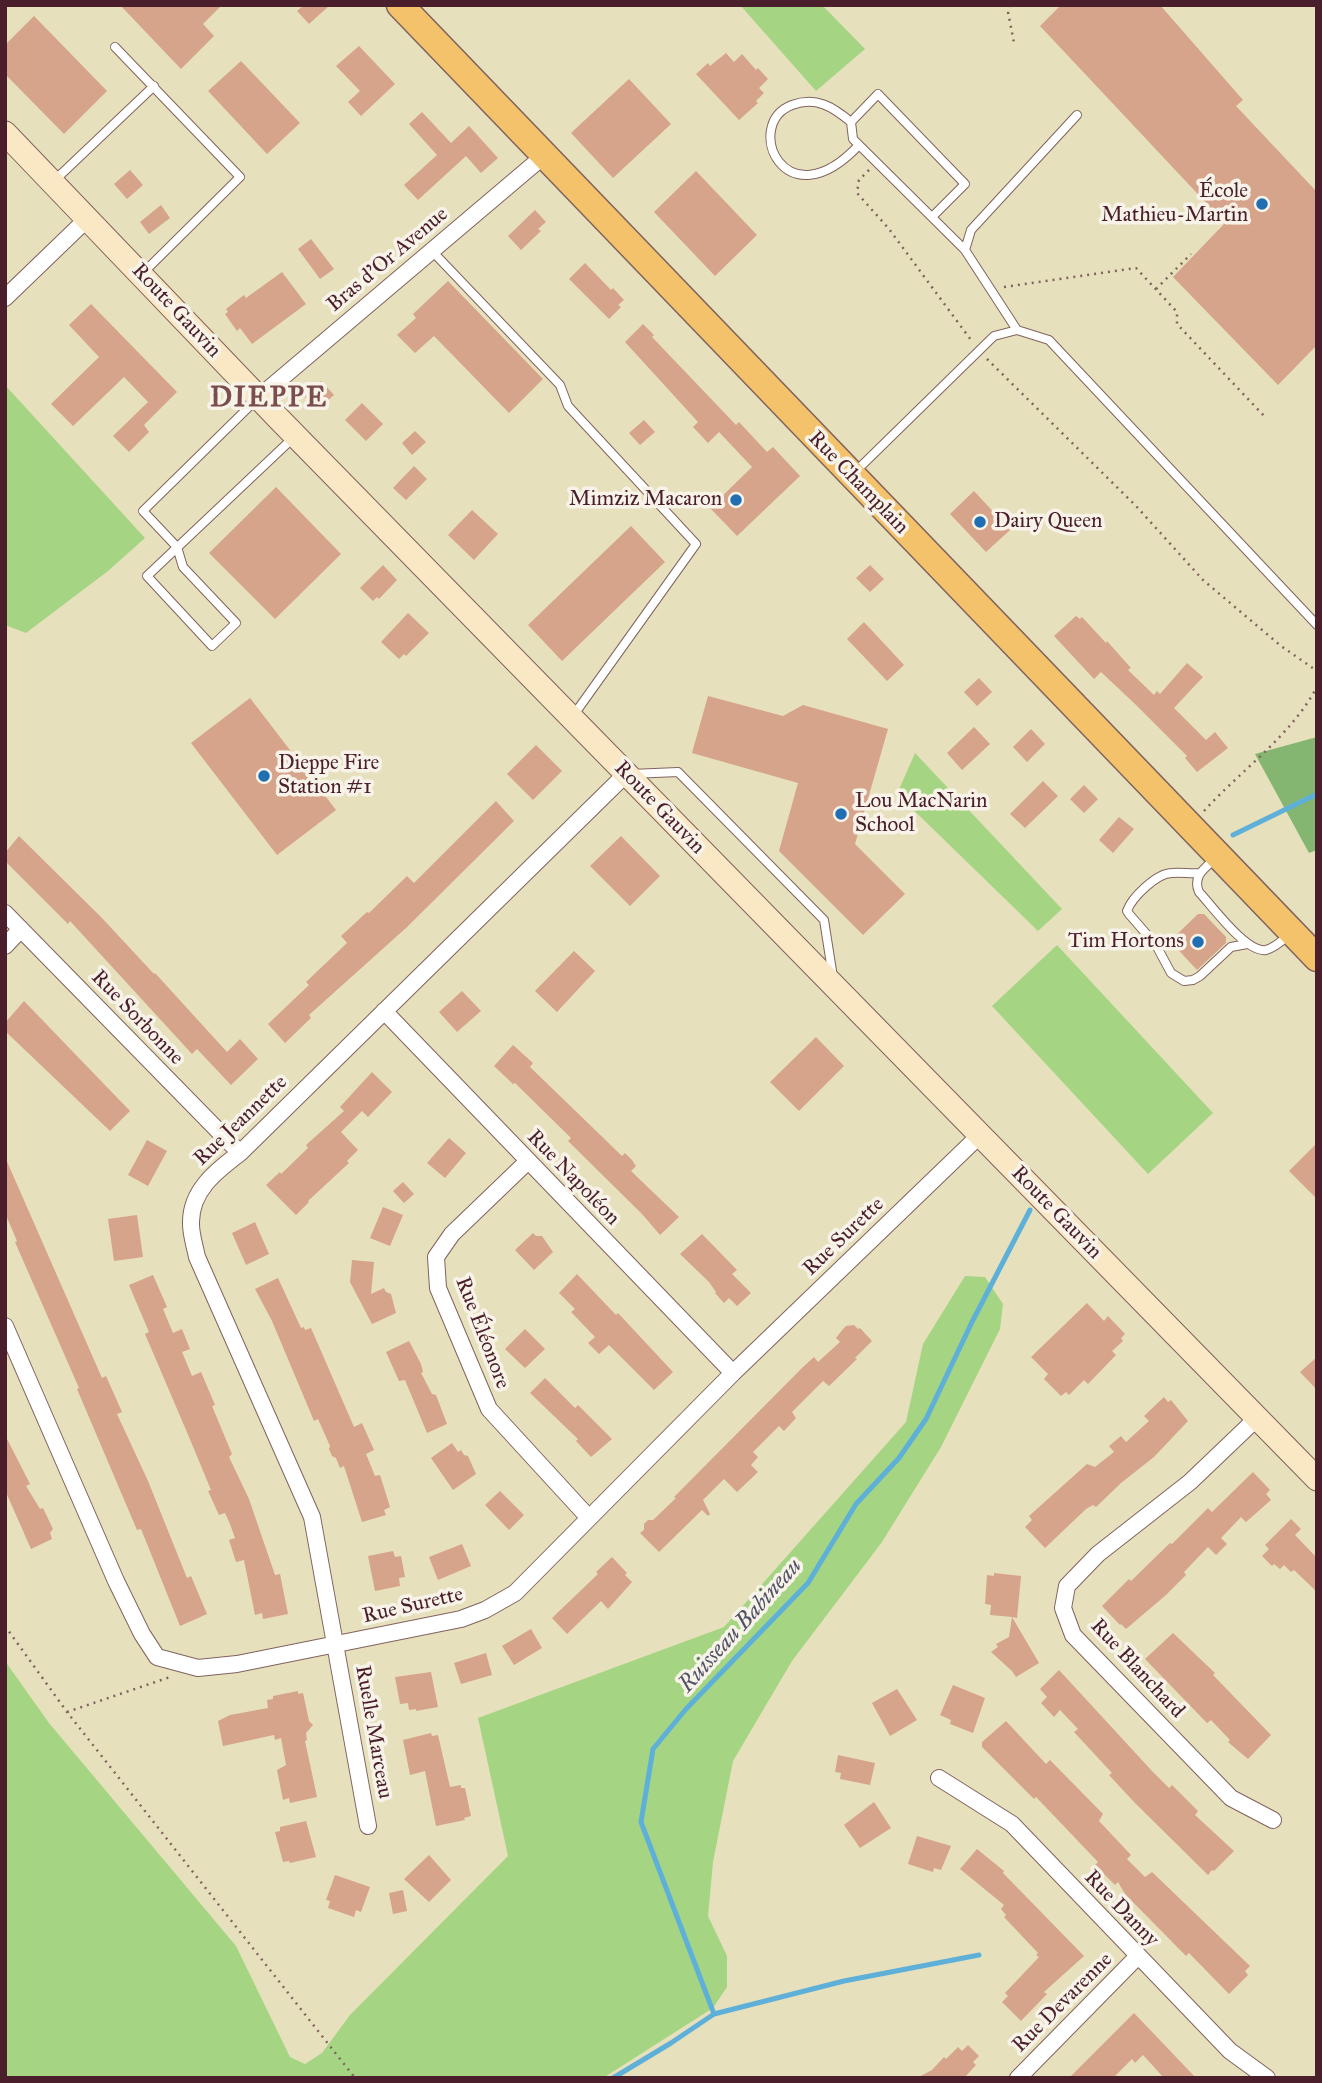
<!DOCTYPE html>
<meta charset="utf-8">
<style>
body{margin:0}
#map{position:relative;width:1322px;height:2083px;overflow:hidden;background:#e7e0bd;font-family:"IM FELL Great Primer",serif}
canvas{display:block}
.frame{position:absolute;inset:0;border:7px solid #4a1f2b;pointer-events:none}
</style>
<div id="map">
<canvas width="1322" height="2083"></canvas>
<div class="frame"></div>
</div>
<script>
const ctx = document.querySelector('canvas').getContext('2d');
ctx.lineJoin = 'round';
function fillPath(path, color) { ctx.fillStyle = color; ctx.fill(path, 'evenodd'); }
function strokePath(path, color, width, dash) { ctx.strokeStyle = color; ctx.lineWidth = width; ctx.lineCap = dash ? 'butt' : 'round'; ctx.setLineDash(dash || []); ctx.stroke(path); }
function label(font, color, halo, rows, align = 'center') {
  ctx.font = font + ' "IM FELL Great Primer",serif'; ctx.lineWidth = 7; ctx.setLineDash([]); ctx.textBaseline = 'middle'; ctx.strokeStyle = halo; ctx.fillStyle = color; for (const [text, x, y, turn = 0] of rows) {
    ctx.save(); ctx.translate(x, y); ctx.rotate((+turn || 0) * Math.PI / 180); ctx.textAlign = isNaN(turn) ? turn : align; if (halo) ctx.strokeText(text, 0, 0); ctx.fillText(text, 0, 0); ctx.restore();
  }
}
fillPath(new Path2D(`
 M 740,5 L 822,5 L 865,49 L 816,91 Z
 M 5,385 L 145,538 L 108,571 L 26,633 L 5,625 Z
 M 915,753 L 1062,909 L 1038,931 L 897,794 Z
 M 1057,945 L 1213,1113 L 1148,1174 L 992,1006 Z
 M 965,1276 L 985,1277 L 1003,1304 L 1000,1329 L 941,1447 L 882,1542 L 792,1661 L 733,1761 L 713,1862 L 708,1916 L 727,1956 L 727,1987 L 713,2008 L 603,2078 L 5,2078 L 5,1661 L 49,1723 L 236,1946 L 290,2057 L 305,2064 L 322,2053 L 350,2015 L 508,1856 L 478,1718 L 724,1627 L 906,1422 L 923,1344 Z`), '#a5d583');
fillPath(new Path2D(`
 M 1317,737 L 1317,850 L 1309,853 L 1255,754 Z`), '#84b671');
strokePath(new Path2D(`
 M 1233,835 L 1317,794
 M 714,2014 L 641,1822 L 653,1749 L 686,1709 L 808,1583 L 856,1504 L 899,1458 L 926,1419 L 972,1322 L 1030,1210
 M 613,2078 L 671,2043 L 714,2014 L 844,1981 L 979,1955`), '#5eb0d9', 5);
fillPath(new Path2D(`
 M 120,5 L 222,5 L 203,24 L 214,36 L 181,69 Z
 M 304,5 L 330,5 L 309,24 L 297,11 Z
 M 1061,5 L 1160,5 L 1243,100 L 1236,106 L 1317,192 L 1317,345 L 1278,385 L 1173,277 L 1225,223 L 1040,26 Z
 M 34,16 L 107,91 L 64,134 L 5,74 L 5,45 Z
 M 359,46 L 395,84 L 361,116 L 348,102 L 360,91 L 336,66 Z
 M 726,53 L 734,62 L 742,54 L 756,70 L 758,68 L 768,79 L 759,88 L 764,93 L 756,101 L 758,103 L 739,120 L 696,74 L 708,63 L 710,66 Z
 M 241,61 L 300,123 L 267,154 L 208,91 Z
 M 629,79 L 671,124 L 613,178 L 571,133 Z
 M 422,112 L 451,143 L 469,126 L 498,158 L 481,173 L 466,156 L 418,200 L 404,185 L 437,155 L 409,124 Z
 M 130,170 L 143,185 L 127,199 L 114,184 Z
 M 696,171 L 757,235 L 715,276 L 654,212 Z
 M 161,205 L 170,218 L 149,234 L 140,222 Z
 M 535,210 L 546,222 L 538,229 L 541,231 L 521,250 L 508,236 Z
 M 311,239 L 334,269 L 320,279 L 298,249 Z
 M 585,263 L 611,290 L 613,288 L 624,300 L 618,305 L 621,307 L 609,319 L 569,279 Z
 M 282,272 L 306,304 L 252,344 L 240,328 L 237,331 L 225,314 L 228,312 L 226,309 L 244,295 L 246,298 Z
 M 448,281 L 543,379 L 509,413 L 434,336 L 415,353 L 397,335 L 416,318 L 413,314 Z
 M 91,304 L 177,392 L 144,425 L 149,432 L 129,452 L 113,436 L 148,402 L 124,377 L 73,426 L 51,404 L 99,357 L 69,325 Z
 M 643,324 L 654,335 L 652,337 L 736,425 L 739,422 L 767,452 L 773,447 L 800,476 L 737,536 L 710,508 L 752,467 L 719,432 L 708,443 L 693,427 L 698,422 L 625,342 Z
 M 321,381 L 334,395 L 317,410 L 304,396 Z
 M 362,403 L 383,424 L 366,441 L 345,420 Z
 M 644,420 L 655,432 L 640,445 L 629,433 Z
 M 415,431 L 426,442 L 412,455 L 402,443 Z
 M 414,466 L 427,479 L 406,500 L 393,488 Z
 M 276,487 L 341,554 L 275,619 L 209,553 Z
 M 974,491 L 1010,530 L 986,552 L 950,514 Z
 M 472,510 L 498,534 L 474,560 L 448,535 Z
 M 631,526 L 665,562 L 562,661 L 528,625 Z
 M 383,565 L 397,580 L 379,599 L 377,597 L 373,601 L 360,588 Z
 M 870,565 L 884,579 L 870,592 L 856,578 Z
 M 408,613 L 429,633 L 406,656 L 404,654 L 399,659 L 381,642 Z
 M 1076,616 L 1080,619 L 1082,617 L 1106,643 L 1107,641 L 1131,668 L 1128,670 L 1154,695 L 1157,691 L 1160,694 L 1187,663 L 1203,677 L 1174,708 L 1206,740 L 1215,732 L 1228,748 L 1197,772 L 1185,758 L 1187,756 L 1135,704 L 1101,672 L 1094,679 L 1054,636 Z
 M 864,622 L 904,665 L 887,681 L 847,639 Z
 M 979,678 L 992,692 L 977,706 L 964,692 Z
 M 708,696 L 783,716 L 803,705 L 888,729 L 855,844 L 905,894 L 863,935 L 779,851 L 798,783 L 692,753 Z
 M 250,698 L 336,810 L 277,855 L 191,743 Z
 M 974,727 L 990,744 L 962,770 L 947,753 Z
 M 1031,729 L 1045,744 L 1027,762 L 1013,747 Z
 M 536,745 L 562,771 L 533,800 L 507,774 Z
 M 1043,781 L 1058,796 L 1025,828 L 1010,814 Z
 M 1084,785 L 1098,799 L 1084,813 L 1070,799 Z
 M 496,801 L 514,821 L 406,928 L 309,1015 L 311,1018 L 285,1043 L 268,1024 L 309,985 L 306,982 L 347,943 L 341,936 L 367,912 L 369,913 L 407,876 L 414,883 Z
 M 1119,817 L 1134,829 L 1113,853 L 1099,840 Z
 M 19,836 L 101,917 L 154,974 L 155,973 L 227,1052 L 240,1039 L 258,1059 L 231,1085 L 197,1049 L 192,1054 L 70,921 L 68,924 L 5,861 L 5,853 Z
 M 621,836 L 660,876 L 630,906 L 590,866 Z
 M 1198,914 L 1204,914 L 1226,937 L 1226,943 L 1197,970 L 1170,941 Z
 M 574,951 L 595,971 L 557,1012 L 535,991 Z
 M 462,991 L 481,1011 L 457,1032 L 439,1012 Z
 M 24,1001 L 130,1111 L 110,1131 L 5,1031 L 5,1023 Z
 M 816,1037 L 844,1066 L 799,1111 L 770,1082 Z
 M 513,1045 L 533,1063 L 530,1067 L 622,1156 L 625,1153 L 632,1160 L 636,1166 L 631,1171 L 679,1217 L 660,1235 L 642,1214 L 568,1141 L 571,1138 L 515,1083 L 513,1084 L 494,1066 Z
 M 372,1072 L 392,1092 L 368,1117 L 362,1111 L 341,1132 L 358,1150 L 347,1161 L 349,1163 L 308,1201 L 309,1202 L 296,1215 L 266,1185 L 280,1172 L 281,1174 L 308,1148 L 306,1145 L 344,1111 L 340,1107 Z
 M 449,1138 L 466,1153 L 445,1178 L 427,1163 Z
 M 147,1140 L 167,1151 L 148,1186 L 128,1175 Z
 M 1317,1143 L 1317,1199 L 1289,1171 Z
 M 5,1157 L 102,1378 L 106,1376 L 122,1412 L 117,1414 L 148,1481 L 187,1578 L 191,1576 L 207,1614 L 180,1626 L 141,1529 L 137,1530 L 77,1389 L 79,1388 L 15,1242 L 17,1241 L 5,1213 Z
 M 403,1182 L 414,1194 L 404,1203 L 393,1191 Z
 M 383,1207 L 403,1215 L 390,1246 L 370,1238 Z
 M 137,1215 L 143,1257 L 114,1261 L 108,1219 Z
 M 255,1222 L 269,1254 L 246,1265 L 232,1233 Z
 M 533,1233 L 536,1236 L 542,1236 L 553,1252 L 534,1270 L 515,1250 Z
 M 702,1234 L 737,1270 L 732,1274 L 751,1293 L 737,1306 L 729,1298 L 724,1303 L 715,1293 L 716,1292 L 709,1282 L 680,1254 Z
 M 352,1260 L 374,1262 L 371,1294 L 384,1288 L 386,1292 L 391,1294 L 396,1313 L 372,1324 L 350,1282 Z
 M 577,1274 L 616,1315 L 618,1313 L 673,1372 L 654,1390 L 609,1345 L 599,1354 L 588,1343 L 595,1337 L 571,1312 L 575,1309 L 559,1293 Z
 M 153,1275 L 167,1307 L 163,1309 L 173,1333 L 182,1329 L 190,1349 L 182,1352 L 192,1376 L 201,1372 L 215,1405 L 212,1406 L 232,1454 L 229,1457 L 249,1499 L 275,1575 L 280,1574 L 288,1614 L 263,1619 L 262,1613 L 255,1615 L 244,1560 L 236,1562 L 229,1540 L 235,1538 L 230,1524 L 225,1513 L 219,1515 L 208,1491 L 211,1490 L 189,1437 L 145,1334 L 149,1332 L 129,1285 Z
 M 278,1278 L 301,1328 L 304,1327 L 305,1330 L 311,1328 L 354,1427 L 362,1423 L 374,1450 L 366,1454 L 375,1476 L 380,1475 L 390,1507 L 384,1510 L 386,1515 L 362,1522 L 344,1466 L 340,1468 L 336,1458 L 332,1456 L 329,1449 L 330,1446 L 318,1419 L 314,1421 L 272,1321 L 255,1289 Z
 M 1087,1303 L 1104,1321 L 1108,1316 L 1125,1334 L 1121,1338 L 1123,1341 L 1112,1351 L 1116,1355 L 1088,1384 L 1084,1380 L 1069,1395 L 1066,1392 L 1061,1396 L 1044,1379 L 1048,1374 L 1031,1357 Z
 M 854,1325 L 858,1329 L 860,1328 L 872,1341 L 855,1358 L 857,1359 L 829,1386 L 823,1381 L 792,1412 L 796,1418 L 784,1431 L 779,1426 L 753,1452 L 758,1457 L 751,1465 L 758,1472 L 737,1492 L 724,1479 L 703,1500 L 710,1514 L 708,1516 L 702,1510 L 659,1552 L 640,1533 L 644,1530 L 644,1524 L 648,1520 L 653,1520 L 676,1498 L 674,1497 L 681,1490 L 802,1368 L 814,1357 L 818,1362 L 840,1342 L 836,1338 L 843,1329 L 846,1326 Z
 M 525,1329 L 545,1349 L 525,1368 L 505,1349 Z
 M 409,1341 L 421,1364 L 423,1372 L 421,1373 L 432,1394 L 436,1395 L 447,1424 L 427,1433 L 405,1380 L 399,1381 L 386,1352 Z
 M 1317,1357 L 1317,1390 L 1300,1372 Z
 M 545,1378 L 575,1408 L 578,1405 L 612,1439 L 591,1457 L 576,1441 L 578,1439 L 530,1393 Z
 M 1164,1397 L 1168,1402 L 1171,1400 L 1188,1421 L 1154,1457 L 1121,1483 L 1096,1507 L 1093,1505 L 1086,1509 L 1045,1548 L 1025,1527 L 1032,1520 L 1029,1516 L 1087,1464 L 1095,1467 L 1114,1452 L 1109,1446 L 1121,1436 L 1126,1442 L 1149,1421 L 1144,1416 Z
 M 5,1435 L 30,1484 L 26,1486 L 40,1509 L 43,1508 L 53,1529 L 50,1533 L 52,1539 L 31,1549 L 5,1490 Z
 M 452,1443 L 458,1452 L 461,1450 L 464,1455 L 468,1456 L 476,1474 L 453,1490 L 431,1458 Z
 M 1253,1472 L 1270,1490 L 1266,1494 L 1271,1500 L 1246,1522 L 1241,1517 L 1221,1538 L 1227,1544 L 1216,1555 L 1208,1547 L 1184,1572 L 1186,1575 L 1166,1595 L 1126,1629 L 1121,1624 L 1120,1625 L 1102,1606 L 1129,1579 L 1131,1581 L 1170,1543 L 1172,1544 L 1208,1508 L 1212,1512 Z
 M 500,1491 L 524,1515 L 509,1530 L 485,1505 Z
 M 1291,1519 L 1301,1529 L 1295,1535 L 1317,1558 L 1317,1592 L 1294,1570 L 1291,1572 L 1284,1565 L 1280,1569 L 1274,1564 L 1272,1566 L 1262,1556 L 1269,1549 L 1265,1545 Z
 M 462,1544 L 471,1566 L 438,1580 L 429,1557 Z
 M 393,1551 L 395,1557 L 401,1556 L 405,1577 L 399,1578 L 400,1586 L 375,1591 L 368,1556 Z
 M 612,1557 L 627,1573 L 625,1575 L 632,1582 L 608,1609 L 601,1601 L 567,1634 L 552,1618 L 598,1574 L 596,1572 Z
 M 994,1573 L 1021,1576 L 1017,1618 L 1012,1617 L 1039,1663 L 1016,1677 L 1012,1671 L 991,1652 L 998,1647 L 996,1644 L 1009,1637 L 1012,1617 L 990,1615 L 991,1605 L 985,1604 L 987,1575 L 994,1576 Z
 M 531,1629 L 542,1648 L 514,1665 L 502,1646 Z
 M 1173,1633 L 1215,1673 L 1213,1675 L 1271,1735 L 1248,1759 L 1228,1742 L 1230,1740 L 1211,1720 L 1207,1723 L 1145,1659 Z
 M 486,1653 L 492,1675 L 461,1684 L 454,1663 Z
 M 1059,1670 L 1152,1771 L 1169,1788 L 1172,1785 L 1198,1811 L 1195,1815 L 1234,1851 L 1214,1871 L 1212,1870 L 1208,1875 L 1135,1803 L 1109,1775 L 1112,1773 L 1074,1732 L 1078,1729 L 1060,1710 L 1054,1717 L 1041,1703 L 1047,1697 L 1040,1689 Z
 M 431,1672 L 438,1707 L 416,1711 L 416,1709 L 409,1710 L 408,1703 L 400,1704 L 395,1677 Z
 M 953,1685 L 985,1698 L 973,1733 L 950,1724 L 951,1720 L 940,1715 Z
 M 897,1689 L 917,1720 L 890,1736 L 872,1703 Z
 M 298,1691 L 298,1694 L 303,1693 L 309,1721 L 313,1725 L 306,1733 L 307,1740 L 305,1741 L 317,1797 L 290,1803 L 289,1798 L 283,1800 L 277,1770 L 286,1765 L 281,1738 L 275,1740 L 274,1735 L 223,1746 L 218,1721 L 230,1715 L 268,1708 L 267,1700 L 273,1699 L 273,1696 Z
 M 1006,1721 L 1046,1764 L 1050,1760 L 1103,1814 L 1099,1821 L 1131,1855 L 1127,1859 L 1145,1877 L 1152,1872 L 1250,1966 L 1245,1971 L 1248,1975 L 1229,1994 L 1189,1953 L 1186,1956 L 1125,1894 L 1118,1882 L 1115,1885 L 1095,1865 L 1098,1862 L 1057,1819 L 1036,1797 L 1034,1799 L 982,1747 L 982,1742 Z
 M 431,1733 L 432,1736 L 438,1735 L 450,1787 L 461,1785 L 461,1788 L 465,1788 L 471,1816 L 464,1818 L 465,1820 L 436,1826 L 425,1771 L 410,1775 L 403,1740 Z
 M 838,1755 L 875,1763 L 870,1785 L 840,1779 L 841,1773 L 835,1772 Z
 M 874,1802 L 891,1828 L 860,1848 L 844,1825 Z
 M 306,1821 L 316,1857 L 290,1863 L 289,1861 L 283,1862 L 275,1832 L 280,1831 L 280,1827 Z
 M 917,1836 L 951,1846 L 941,1870 L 934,1868 L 933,1872 L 908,1864 Z
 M 977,1849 L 1004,1871 L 1003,1873 L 1084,1956 L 1044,1992 L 1047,1994 L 1021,2021 L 1002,2002 L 1008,1996 L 1005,1993 L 1039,1957 L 1036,1955 L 1038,1953 L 1004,1917 L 1006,1915 L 1001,1909 L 1004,1905 L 960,1869 Z
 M 429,1855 L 451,1880 L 429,1902 L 404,1879 Z
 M 335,1875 L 370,1887 L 361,1912 L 356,1910 L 354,1917 L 328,1908 L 330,1901 L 326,1900 Z
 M 403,1890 L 407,1911 L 393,1914 L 389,1893 Z
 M 1134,2013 L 1196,2078 L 1164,2078 L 1143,2055 L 1135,2063 L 1132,2059 L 1113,2078 L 1069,2078 Z
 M 968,2045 L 979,2056 L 973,2062 L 976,2065 L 964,2078 L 917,2078 L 932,2070 L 944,2057 L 946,2059 L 958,2047 L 962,2051 Z`), '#d6a38b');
const lane = new Path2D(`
 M 115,47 L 240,177 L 142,274
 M 851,122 C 833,107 816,96 792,105 C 742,124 785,224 859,145
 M 55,180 L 154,86
 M 932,217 L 965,184 L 878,94 L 851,122 L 853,139 L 965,250 L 1017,330
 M 965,250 L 971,230 L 1077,115
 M 432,251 L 560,385 L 568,406 L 696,544 L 573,716
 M 257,399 L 143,511 L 177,547 L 183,567 L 236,623 L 212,646 L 147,576 L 293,438
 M 854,473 L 994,336 L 1017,330 L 1049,340 L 1317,625
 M 631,774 L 678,772 L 824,920 L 833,977
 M 1216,858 C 1205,868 1192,876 1199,892 C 1213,907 1246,953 1266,950 C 1275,948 1283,940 1290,934
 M 1200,873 C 1191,874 1182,872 1172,873 C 1157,873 1132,897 1127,911 L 1129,914 L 1156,945 L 1171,973 L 1184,981 L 1193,980 L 1200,976 L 1231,947 L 1247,944`);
const street = new Path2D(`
 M 5,298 L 88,218
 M 258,398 L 546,154
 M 5,913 L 240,1153
 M 5,946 L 21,929
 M 384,1011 L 733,1373
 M 528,1161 L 452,1234 L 436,1257 L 438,1288 L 489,1409 L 589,1518
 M 5,1326 L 116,1581 L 142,1634 L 157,1657 L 198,1668 L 237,1664 L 461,1619 L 485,1610 L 515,1593 L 733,1373 L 980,1135
 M 1257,1418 L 1190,1482 L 1098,1554 L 1067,1586 L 1063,1608 L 1073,1635 L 1231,1798 L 1273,1820
 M 939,1778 L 1012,1824 L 1230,2051 L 1267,2078
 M 368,1826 L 312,1517 L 197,1257 C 195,1247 191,1235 191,1224 C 190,1191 216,1171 240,1153 L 626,774
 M 1018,2078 L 1137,1957`);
const secondary = new Path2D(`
 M 5,133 L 280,420 L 1317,1479`);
const primary = new Path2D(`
 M 400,5 L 1317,958`);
strokePath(lane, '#81635e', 10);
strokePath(street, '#81635e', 18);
strokePath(secondary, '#81635e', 25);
strokePath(primary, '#81635e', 29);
strokePath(new Path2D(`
 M 1009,5 L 1008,12 L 1014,43
 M 869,170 L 859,180 L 857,193 L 889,229 L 971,340
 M 1004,287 L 1136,268 L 1177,312 L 1177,324 L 1266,418
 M 1156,289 L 1191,254
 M 987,359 L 1136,506 L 1203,580 L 1281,646 L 1317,671
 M 1204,811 C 1241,770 1290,737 1317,687
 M 5,1626 L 67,1712 L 355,2078
 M 67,1712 L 170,1677`), '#81635e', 2.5, [2, 5]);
strokePath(lane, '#fff', 8);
strokePath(street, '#fff', 16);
strokePath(secondary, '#fae7c3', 23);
strokePath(primary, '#f3c26a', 26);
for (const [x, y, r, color] of [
 [1262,204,7,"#1f6fb2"],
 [736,500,7,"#1f6fb2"],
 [980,522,7,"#1f6fb2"],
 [264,776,7,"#1f6fb2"],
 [841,814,7,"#1f6fb2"],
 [1198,942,7,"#1f6fb2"]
]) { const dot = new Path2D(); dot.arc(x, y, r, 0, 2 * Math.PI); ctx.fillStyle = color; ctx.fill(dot); strokePath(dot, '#f7f3e8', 2.5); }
label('21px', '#4a1f2b', '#f7f3e8', [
 ["École",1248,192],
 ["Mathieu-Martin",1248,216],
 ["Mimziz Macaron",722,500],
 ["Dairy Queen",994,522,"left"],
 ["Dieppe Fire",278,764,"left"],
 ["Station #1",278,788,"left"],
 ["Lou MacNarin",855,802,"left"],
 ["School",855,826,"left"],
 ["Tim Hortons",1184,942]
], 'right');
label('21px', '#4a1f2b', '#f7f3e8', [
 ["Bras d'Or Avenue",388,260,-40],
 ["Route Gauvin",176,311,47],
 ["Rue Champlain",858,483,46],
 ["Route Gauvin",659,808,46],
 ["Rue Sorbonne",137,1018,46],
 ["Rue Jeannette",241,1121,-44],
 ["Rue Napoléon",573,1178,46],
 ["Route Gauvin",1056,1213,46],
 ["Rue Surette",844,1237,-44],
 ["Rue Éléonore",482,1333,69],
 ["Rue Surette",413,1606,-13],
 ["Rue Blanchard",1137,1669,47],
 ["Ruelle Marceau",373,1732,80],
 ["Rue Danny",1121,1909,46],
 ["Rue Devarenne",1063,2003,-45]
]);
label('italic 23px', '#515268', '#f7f3e8', [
 ["Ruisseau Babineau",741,1626,-48]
]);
ctx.letterSpacing = '2px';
label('bold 28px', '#7b4d4d', '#f7f3e8', [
 ["DIEPPE",269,399]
]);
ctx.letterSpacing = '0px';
</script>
